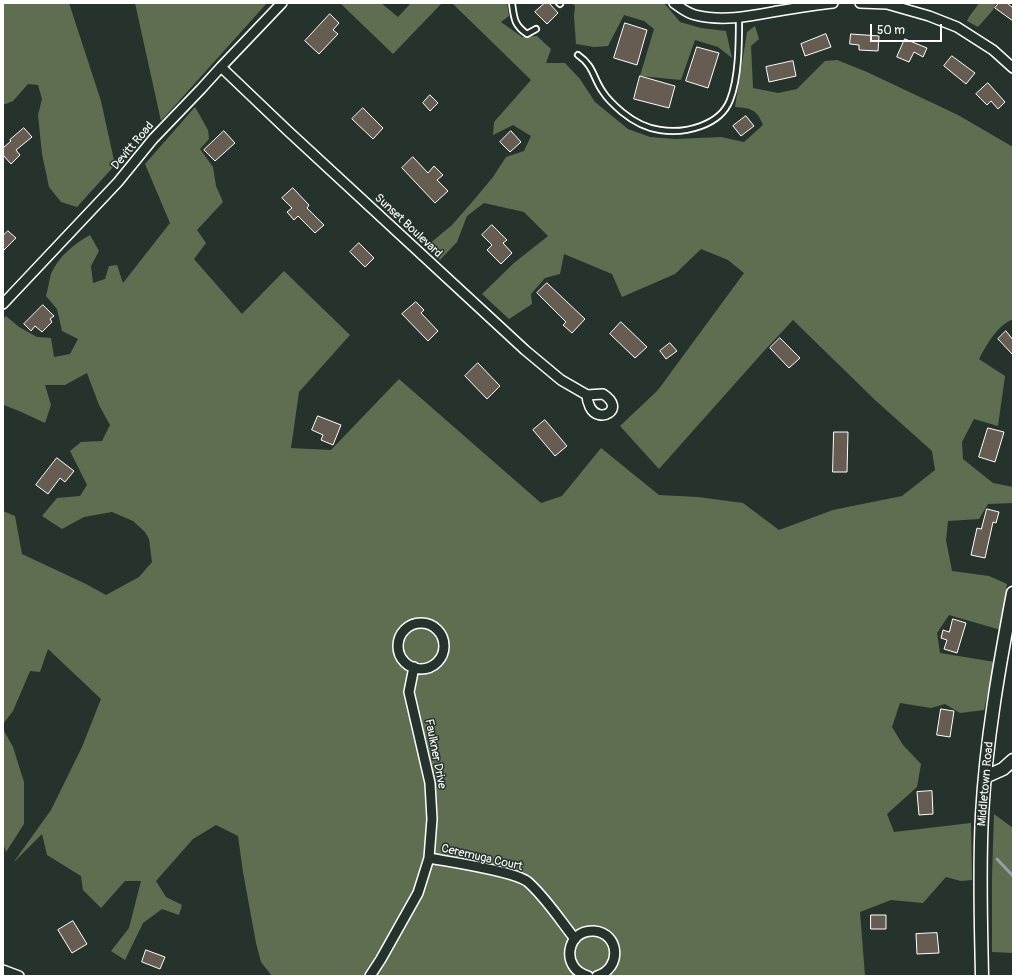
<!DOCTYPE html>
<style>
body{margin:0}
#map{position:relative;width:1016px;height:979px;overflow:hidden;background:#26332d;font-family:Pangolin,sans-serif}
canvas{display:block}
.frame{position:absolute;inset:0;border:4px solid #fff;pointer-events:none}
.scale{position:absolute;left:870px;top:24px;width:72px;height:18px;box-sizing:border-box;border:2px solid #fff;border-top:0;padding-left:5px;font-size:12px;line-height:14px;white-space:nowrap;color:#fff;-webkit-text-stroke:3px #26332d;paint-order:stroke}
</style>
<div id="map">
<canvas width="1016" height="979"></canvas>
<div class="frame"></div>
<div class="scale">50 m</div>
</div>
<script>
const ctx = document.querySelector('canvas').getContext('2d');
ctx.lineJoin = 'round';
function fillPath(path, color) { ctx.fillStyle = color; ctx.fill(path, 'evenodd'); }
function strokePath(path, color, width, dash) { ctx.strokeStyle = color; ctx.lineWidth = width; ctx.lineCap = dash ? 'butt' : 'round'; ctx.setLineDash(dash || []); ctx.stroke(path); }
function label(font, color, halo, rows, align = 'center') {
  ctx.font = font + ' Pangolin,sans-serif'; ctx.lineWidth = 3; ctx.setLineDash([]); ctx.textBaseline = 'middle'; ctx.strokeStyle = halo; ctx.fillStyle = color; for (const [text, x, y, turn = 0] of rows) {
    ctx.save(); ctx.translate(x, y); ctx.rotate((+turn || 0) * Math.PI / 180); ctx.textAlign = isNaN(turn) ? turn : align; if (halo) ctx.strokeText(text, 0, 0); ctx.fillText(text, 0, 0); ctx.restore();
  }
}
fillPath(new Path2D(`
 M 3,3 L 69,3 L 101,101 L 115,165 L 77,207 L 61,202 L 49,187 L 42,154 L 38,115 L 42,99 L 38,85 L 28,84 L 13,101 L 3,105 Z
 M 135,3 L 267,3 L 161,121 Z
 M 340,3 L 381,3 L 398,17 L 411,3 L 442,3 L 393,54 Z
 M 452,3 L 507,3 L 509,16 L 501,22 L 522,37 L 537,36 L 551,49 L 546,63 L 565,63 L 580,79 L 595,102 L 628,129 L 650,137 L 675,139 L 721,137 L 744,142 L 763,125 C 757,110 752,108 735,107 L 747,32 L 755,26 L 759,39 L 751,46 L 753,88 L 778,93 L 797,89 L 825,61 L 837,60 L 867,72 L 958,115 L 1013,147 L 1013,319 C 997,326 987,344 979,359 L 1005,376 L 998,426 L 974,419 L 962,442 L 963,459 L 993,483 L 1013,487 L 1013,503 L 988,504 L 979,519 L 948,521 L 946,540 L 952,571 L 989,576 L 1007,584 L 1001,630 L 949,615 L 937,633 L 940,653 L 995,662 L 984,710 L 960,713 L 945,704 L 931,708 L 900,703 L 892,727 L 903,745 L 921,764 L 917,787 L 887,814 L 894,832 L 971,823 L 972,880 L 961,881 L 946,877 L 923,903 L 891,900 L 860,912 L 865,976 L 272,976 L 261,962 L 256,943 L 243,872 L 238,836 L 216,825 L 193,839 L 156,881 L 166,897 L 182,905 L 179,915 L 162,909 L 143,923 L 125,960 L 111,951 L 129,928 L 141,881 L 125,881 L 101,908 L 83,890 L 81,876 L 47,855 L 42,834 L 13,863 L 51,810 L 82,747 L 101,699 L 48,649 L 40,672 L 30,671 L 13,711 L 3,724 L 3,511 L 15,516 L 22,554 L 86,584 L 106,595 L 139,577 L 152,562 L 149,539 L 145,532 L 133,521 L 112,512 L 84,517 L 62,529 L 42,516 L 57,498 L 80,496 L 87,485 L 70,451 L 81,442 L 102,441 L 110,425 L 99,405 L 87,373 L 65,385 L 45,385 L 51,405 L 45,423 L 19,411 L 4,405 L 3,319 L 6,316 L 19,327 L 37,337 L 51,338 L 54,357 L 70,354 L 78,339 L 62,331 L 57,309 L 46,296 C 48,289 49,281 51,274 C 58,257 74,244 90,235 L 99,251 L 91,266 L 93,283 L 105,279 L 109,266 L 117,265 L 123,283 L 170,223 L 145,164 L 195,107 L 208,130 L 209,139 L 200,149 L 213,167 L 216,186 L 223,202 L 197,230 L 206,243 L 194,259 L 242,314 L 284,271 L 350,335 L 299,392 L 291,448 L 331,450 L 399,379 L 541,503 L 562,496 L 601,448 L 659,495 L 698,497 L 743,503 L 779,530 L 833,510 L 902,496 L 935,470 L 932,451 L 875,400 L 793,320 L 764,351 L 659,469 L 620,426 L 658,390 L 744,273 L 728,260 L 701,249 L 675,274 L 622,297 L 612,274 L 564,254 L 560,274 L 545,278 L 531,294 L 532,304 L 509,319 L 482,294 L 514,263 L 548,236 L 524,212 L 484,203 L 467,216 L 457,242 L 440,260 L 428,245 L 452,225 L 473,201 L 493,177 L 506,157 L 524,151 L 531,136 L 513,125 L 493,135 L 494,122 L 531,80 Z
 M 572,3 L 664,3 L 680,22 L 701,28 L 726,31 L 732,58 L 718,47 L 695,40 L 681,80 L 640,76 L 654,29 L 644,21 L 624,15 L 608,46 L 594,47 L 576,44 L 574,16 L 575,6 Z
 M 979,3 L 996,3 L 993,10 L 978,27 L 967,21 C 970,14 975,10 979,3 Z
 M 3,729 L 13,747 L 24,782 L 24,824 L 6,852 L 3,843 Z
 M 994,814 L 1013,828 L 1013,953 L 992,952 L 992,876 Z`), '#5f6e50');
strokePath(new Path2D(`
 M 997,859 L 1013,876`), '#92a2a8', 3);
const building = new Path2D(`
 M 545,3 L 549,3 L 558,13 L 547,24 L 535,12 Z
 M 999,3 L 1007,3 L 1013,8 L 1013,21 L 995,8 Z
 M 330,14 L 339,23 L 333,30 L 338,34 L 319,54 L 305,41 Z
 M 625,23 L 647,30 L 637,65 L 614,58 Z
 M 826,34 L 831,47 L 805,56 L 801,44 Z
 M 851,34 L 879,36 L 878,51 L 859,50 L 859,45 L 850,44 Z
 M 905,39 L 927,48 L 923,57 L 914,52 L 909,62 L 897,57 Z
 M 697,47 L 719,53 L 708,88 L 686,81 Z
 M 952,56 L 975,73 L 966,84 L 944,66 Z
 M 793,61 L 796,76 L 769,82 L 766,67 Z
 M 640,76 L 675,86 L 669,108 L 634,99 Z
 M 988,83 L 1005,102 L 998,109 L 991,101 L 987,105 L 976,94 Z
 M 430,95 L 438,103 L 430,111 L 423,103 Z
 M 363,108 L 383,128 L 373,139 L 352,119 Z
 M 746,116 L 754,126 L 741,136 L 733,126 Z
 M 24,128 L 32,137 L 16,150 L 20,155 L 11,164 L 3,155 L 3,148 L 11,141 L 10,140 Z
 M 224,131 L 235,143 L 215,161 L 204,150 Z
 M 511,131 L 521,142 L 510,152 L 500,142 Z
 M 413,157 L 428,173 L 434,166 L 443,175 L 437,180 L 448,191 L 435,203 L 402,168 Z
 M 293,188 L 309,205 L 307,208 L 324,225 L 315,233 L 298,216 L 294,220 L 287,212 L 292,208 L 282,198 Z
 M 492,225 L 507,240 L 503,243 L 512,253 L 501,264 L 487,250 L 492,245 L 482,235 Z
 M 8,231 L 16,238 L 3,251 L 3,236 Z
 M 359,243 L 374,258 L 365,267 L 350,252 Z
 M 547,283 L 585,319 L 572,333 L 563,325 L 566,322 L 537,293 Z
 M 416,302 L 424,310 L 421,313 L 438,331 L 428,341 L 402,314 Z
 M 43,305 L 54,316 L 50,319 L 52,322 L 42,332 L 35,326 L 31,331 L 24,324 Z
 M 621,322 L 647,347 L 635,358 L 610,334 Z
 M 1006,331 L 1013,340 L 1013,355 L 998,339 Z
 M 780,338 L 800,358 L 789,368 L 770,348 Z
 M 670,343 L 677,351 L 666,359 L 660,351 Z
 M 478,363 L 500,386 L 487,399 L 465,376 Z
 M 318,416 L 341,425 L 333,445 L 321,440 L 323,435 L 312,430 Z
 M 545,420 L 567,446 L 555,456 L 533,430 Z
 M 988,428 L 1004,432 L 995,462 L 979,457 Z
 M 834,432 L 848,432 L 847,472 L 833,472 Z
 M 57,458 L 74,471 L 65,482 L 60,478 L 48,494 L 36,485 Z
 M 987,509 L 999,512 L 996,523 L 993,522 L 985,558 L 971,555 L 977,528 L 981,529 Z
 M 953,619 L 966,623 L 957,653 L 944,649 L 947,640 L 941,638 L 943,630 L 949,632 Z
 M 941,709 L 954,711 L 950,737 L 937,735 Z
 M 932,791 L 933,814 L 919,815 L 917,792 Z
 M 871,915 L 886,915 L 886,929 L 871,929 Z
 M 73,921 L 87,944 L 72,953 L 58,930 Z
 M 937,933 L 939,953 L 917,954 L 916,934 Z
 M 146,950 L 165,957 L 160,969 L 142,962 Z`);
fillPath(building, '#675c52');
strokePath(building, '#fff', 1);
const service = new Path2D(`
 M 512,3 C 514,18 514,25 527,34 L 536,29
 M 559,3 L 560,4
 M 578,55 C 594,66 593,78 603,92 C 608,100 615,106 622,112 C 633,121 645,128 660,130 C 684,134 720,126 730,100 C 739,77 739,43 739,18`);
const minor = new Path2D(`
 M 674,3 C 681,8 687,13 695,15 C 723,22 751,16 778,11 C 796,8 814,5 833,3
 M 860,3 L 887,4 L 929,16 L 957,27 L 993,50 L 1013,68
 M 221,67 L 287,130 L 525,350 L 561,380 L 587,395
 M 3,304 L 118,182 L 153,139 L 201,89 L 221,67 L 282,3
 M 603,394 C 627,409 599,425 590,407 C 588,403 587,398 587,395 Z
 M398 646a23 23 0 1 1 46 0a23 23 0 1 1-46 0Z
 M 429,858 C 450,862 514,871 528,882 C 546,898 560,920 575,939
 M 3,970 L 19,976
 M 370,976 L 381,959 L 418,893 L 429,858 L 432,819 L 430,783 L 409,692 L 414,667
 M 588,976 C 560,969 566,929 594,931 C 620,933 622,969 597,976`);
const tertiary = new Path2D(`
 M 985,777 L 1003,769 L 1013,760
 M 982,976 C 981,923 979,869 982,815 C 986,741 999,667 1013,593`);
strokePath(service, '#fff', 8);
strokePath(minor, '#fff', 12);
strokePath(tertiary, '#fff', 15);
strokePath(service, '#26332d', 4.5);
strokePath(minor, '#26332d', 9);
strokePath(tertiary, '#26332d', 12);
label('12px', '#fff', '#26332d', [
 ["Devitt Road",133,146,-50],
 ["Sunset Boulevard",408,226,43],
 ["Faulkner Drive",435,754,79],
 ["Middletown Road",986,784,-85],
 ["Ceremuga Court",482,858,13]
]);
</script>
